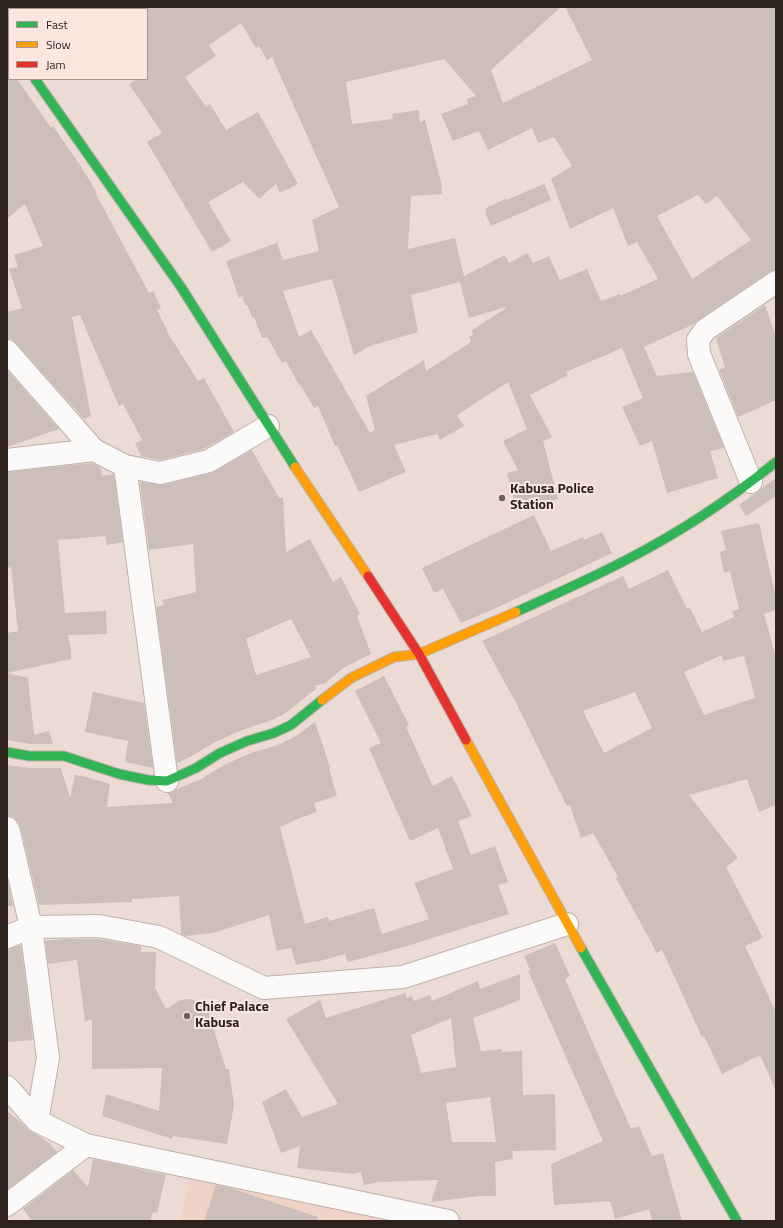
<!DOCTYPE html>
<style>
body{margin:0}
#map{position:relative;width:783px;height:1228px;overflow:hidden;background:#ecdbd4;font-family:"Titillium Web",sans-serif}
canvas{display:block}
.frame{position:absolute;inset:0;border:8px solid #2e221d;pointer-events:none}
.legend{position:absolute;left:8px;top:8px;width:140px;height:72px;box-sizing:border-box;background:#fbe7df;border:1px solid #a99891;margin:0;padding:5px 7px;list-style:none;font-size:12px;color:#2e221d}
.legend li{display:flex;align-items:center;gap:8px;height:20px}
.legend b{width:20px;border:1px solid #a99891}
</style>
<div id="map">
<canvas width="783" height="1228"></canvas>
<div class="frame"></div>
<ul class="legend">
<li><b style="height:5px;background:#30b455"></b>Fast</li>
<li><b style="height:5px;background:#ff9f0a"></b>Slow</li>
<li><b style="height:5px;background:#e5322d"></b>Jam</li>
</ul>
</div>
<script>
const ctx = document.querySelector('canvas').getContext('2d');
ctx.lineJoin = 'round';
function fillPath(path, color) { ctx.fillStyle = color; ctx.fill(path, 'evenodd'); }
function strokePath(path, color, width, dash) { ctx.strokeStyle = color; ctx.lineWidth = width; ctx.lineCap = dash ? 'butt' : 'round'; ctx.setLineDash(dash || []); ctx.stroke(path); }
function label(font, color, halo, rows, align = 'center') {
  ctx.font = font + ' "Titillium Web",sans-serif'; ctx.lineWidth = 4; ctx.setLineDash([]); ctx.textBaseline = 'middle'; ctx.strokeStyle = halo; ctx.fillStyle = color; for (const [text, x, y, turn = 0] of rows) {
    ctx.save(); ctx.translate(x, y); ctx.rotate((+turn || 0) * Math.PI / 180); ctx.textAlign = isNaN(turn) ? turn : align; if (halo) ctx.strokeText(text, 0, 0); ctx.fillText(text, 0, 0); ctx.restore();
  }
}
fillPath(new Path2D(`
 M 191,1167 L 448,1221 L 181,1221 Z`), '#f0d3c7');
fillPath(new Path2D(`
 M 147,7 L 561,7 L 491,70 L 503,103 L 592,60 L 565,7 L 776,7 L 776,270 L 769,272 L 698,320 L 694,324 L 644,347 L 657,376 L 693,372 L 724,448 L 710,451 L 718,478 L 667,493 L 652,441 L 640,446 L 622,407 L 643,398 L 622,348 L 566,372 L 568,375 L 530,395 L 552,437 L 543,441 L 558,499 L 516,509 L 507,473 L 518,470 L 503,441 L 527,429 L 508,382 L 457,415 L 464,426 L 440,440 L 437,434 L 394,445 L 406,472 L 359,492 L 337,445 L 335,446 L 318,406 L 314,408 L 300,384 L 299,385 L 286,361 L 282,363 L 267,337 L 262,338 L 254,317 L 252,317 L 247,305 L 245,305 L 242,296 L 239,298 L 226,261 L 277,243 L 283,260 L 319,251 L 312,220 L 339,207 L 272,57 L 267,60 L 259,46 L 256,48 L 241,23 L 209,45 L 216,56 L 185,77 L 206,107 L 210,104 L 226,130 L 258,112 L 298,184 L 280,193 L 276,184 L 259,199 L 243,182 L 208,202 L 231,241 L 212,252 L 147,142 L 162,133 L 129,84 L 137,79 L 147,79 ZM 444,59 L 476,96 L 467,99 L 468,104 L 441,114 L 453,141 L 479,131 L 488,150 L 532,128 L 538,143 L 554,137 L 572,166 L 551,179 L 570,229 L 613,208 L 628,246 L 637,242 L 658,279 L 620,296 L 620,294 L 601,301 L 587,269 L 560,280 L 549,256 L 533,263 L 528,253 L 509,263 L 505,255 L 464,276 L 455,238 L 408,249 L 411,196 L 442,194 L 441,182 L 425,120 L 420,122 L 419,110 L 392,114 L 393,119 L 352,124 L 346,82 ZM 698,195 L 706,204 L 717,196 L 751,240 L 692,279 L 657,216 ZM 332,279 L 354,355 L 370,346 L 418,332 L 411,295 L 460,282 L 469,318 L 506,307 L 506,308 L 472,330 L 473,335 L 469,336 L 471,342 L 426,371 L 424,360 L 366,396 L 375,430 L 370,433 L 311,330 L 299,337 L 283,291 Z
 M 7,65 L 9,68 L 9,79 L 17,79 L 51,128 L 53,126 L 80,165 L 96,191 L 95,192 L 149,293 L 153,291 L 161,308 L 157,310 L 167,330 L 166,330 L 198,381 L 204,378 L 234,432 L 204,449 L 160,460 L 141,456 L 135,443 L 142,440 L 123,404 L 119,406 L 80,315 L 72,317 L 91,416 L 84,419 L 16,343 L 11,339 L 7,339 L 7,312 L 22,308 L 9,269 L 18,267 L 14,255 L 43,246 L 25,204 L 7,219 Z
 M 544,184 L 551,200 L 491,226 L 486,215 L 486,208 L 505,199 L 506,200 Z
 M 765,305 L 776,337 L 776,400 L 738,417 L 719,369 L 725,368 L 716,338 Z
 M 7,370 L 59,429 L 7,447 Z
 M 252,450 L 279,498 L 283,498 L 286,552 L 310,539 L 333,582 L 341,577 L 360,614 L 357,616 L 371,654 L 345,667 L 325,683 L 315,686 L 316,689 L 284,714 L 270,721 L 242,730 L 215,742 L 190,757 L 177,763 L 156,607 L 164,605 L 162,600 L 196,592 L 193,544 L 149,550 L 140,482 L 163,485 L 212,473 ZM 291,619 L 311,657 L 256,675 L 246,639 Z
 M 92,463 L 101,468 L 102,476 L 114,474 L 123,542 L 107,545 L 105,536 L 58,540 L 65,613 L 106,611 L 107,634 L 68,635 L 71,651 L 71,659 L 7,673 L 7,633 L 18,631 L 11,567 L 7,568 L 7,472 Z
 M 776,478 L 776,496 L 746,516 L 739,505 Z
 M 534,515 L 551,551 L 583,537 L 584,540 L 602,532 L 612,553 L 494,609 L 461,623 L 443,589 L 434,593 L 422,568 Z
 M 759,523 L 776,598 L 776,610 L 764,614 L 776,658 L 776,805 L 759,812 L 747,779 L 689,795 L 738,858 L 726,867 L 763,938 L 745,946 L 776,1012 L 776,1091 L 760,1055 L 722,1074 L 704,1036 L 702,1037 L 662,950 L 657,953 L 616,878 L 618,877 L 593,833 L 581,838 L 570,805 L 567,806 L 515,701 L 482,641 L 623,576 L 629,589 L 668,570 L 687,609 L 690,608 L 702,632 L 734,617 L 732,611 L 739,609 L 730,571 L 724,573 L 720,552 L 726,550 L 721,531 ZM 722,655 L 723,661 L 744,656 L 755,698 L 704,715 L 684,672 ZM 635,692 L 652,728 L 604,753 L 583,711 Z
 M 7,673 L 28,678 L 34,735 L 49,731 L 53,744 L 30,744 L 7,740 Z
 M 384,676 L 409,725 L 406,727 L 433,786 L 452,776 L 472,816 L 458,821 L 471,855 L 495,846 L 508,882 L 498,885 L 509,914 L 407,946 L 348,962 L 345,954 L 316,962 L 315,961 L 296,965 L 291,948 L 277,951 L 269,915 L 213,933 L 185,936 L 181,934 L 179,896 L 132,899 L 132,902 L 39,905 L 21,829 L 18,822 L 14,817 L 8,816 L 7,812 L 7,765 L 29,768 L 61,768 L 70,798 L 75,775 L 87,777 L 110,784 L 107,807 L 173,803 L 168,793 L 201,779 L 226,764 L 251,753 L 278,745 L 296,736 L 315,722 L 330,767 L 329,768 L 337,796 L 314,803 L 317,812 L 300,818 L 280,827 L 305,924 L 328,917 L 329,921 L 374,908 L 382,934 L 429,919 L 414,883 L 453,869 L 438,828 L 410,841 L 369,748 L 381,743 L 355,691 Z
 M 93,692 L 144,703 L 153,768 L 125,762 L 128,741 L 85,732 Z
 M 7,886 L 9,886 L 13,906 L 7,906 Z
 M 62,939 L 98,939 L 141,946 L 141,952 L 156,952 L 155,988 L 166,1009 L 181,1000 L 186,999 L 191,999 L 206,1005 L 226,1069 L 229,1069 L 234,1105 L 227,1144 L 173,1136 L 172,1139 L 102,1116 L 106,1094 L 159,1111 L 162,1068 L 92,1069 L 92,1020 L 85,1021 L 77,960 L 48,964 L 45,941 Z
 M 555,943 L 570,976 L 565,979 L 631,1129 L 639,1126 L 652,1156 L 663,1153 L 682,1221 L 652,1221 L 649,1209 L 615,1219 L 610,1201 L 554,1205 L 551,1164 L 603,1141 L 528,971 L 530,970 L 524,956 Z
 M 21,945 L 33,1040 L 7,1042 L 7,949 Z
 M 520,974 L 520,1000 L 473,1018 L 481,1051 L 502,1049 L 502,1052 L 522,1051 L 523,1095 L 555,1094 L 556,1150 L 512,1151 L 513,1159 L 495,1162 L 496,1196 L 480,1196 L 431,1202 L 438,1180 L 379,1182 L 364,1185 L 361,1172 L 353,1174 L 297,1168 L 300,1146 L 281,1153 L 262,1102 L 286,1089 L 302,1117 L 338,1104 L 286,1019 L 320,1000 L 326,1018 L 405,993 L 407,998 L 412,996 L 414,1001 L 430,995 L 432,1001 L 478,981 L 480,989 ZM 451,1018 L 456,1067 L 421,1073 L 411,1035 ZM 490,1097 L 496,1142 L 452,1142 L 446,1103 Z
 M 7,1111 L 21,1122 L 29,1131 L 41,1137 L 50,1144 L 57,1152 L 8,1189 Z
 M 93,1159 L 166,1175 L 157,1213 L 153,1212 L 150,1221 L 32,1221 L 23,1209 L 73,1170 L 88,1187 Z
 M 216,1185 L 227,1187 L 318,1217 L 318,1221 L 204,1221 Z`), '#ccbeb9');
const street = new Path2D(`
 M 85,9 L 87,7
 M 7,351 L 94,450
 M 7,460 L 94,450 L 125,466 L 160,473 L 209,461 L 268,426
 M 125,466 L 167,781
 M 751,482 L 699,354 L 698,340 L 705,330 L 776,282
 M 7,828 L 9,832 L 31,927 L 48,1058 L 37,1121
 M 7,937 L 31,927 L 99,926 L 159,937 L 264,988 L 403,977 L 567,924
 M 7,1087 L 37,1121 L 86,1145 L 448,1221
 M 7,1205 L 86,1145`);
const fast = new Path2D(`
 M 35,79 L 181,287 L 295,467
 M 516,612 C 553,595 590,579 626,560 C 679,533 730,499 776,462
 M 7,752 L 29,756 L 64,756 L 119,774 L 148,780 L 167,781 L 196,768 L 220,753 L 247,741 L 274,733 L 291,725 L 322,700
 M 581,948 L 737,1221`);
const slow = new Path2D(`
 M 7,40 L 9,43
 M 295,467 L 368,576
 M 322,700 L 351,678 L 394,657 L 419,654 L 516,612
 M 466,740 L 581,948`);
const jam = new Path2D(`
 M 368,576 L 419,654 L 466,740`);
strokePath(street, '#bdb0aa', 24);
strokePath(fast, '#bdb0aa', 11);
strokePath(slow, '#bdb0aa', 11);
strokePath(jam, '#bdb0aa', 11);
strokePath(street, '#fcfaf9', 22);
strokePath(fast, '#30b455', 9);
strokePath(slow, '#ff9f0a', 9);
strokePath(jam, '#e5322d', 9);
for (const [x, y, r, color] of [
 [502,498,4,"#70635d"],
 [187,1016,4,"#70635d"]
]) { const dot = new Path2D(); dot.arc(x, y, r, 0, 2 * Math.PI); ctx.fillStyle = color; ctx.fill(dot); strokePath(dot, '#fbe7df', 1.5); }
label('bold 14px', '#2e221d', '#fbe7df', [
 ["Kabusa Police",510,490],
 ["Station",510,506],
 ["Chief Palace",195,1008],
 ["Kabusa",195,1024]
], 'left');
</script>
